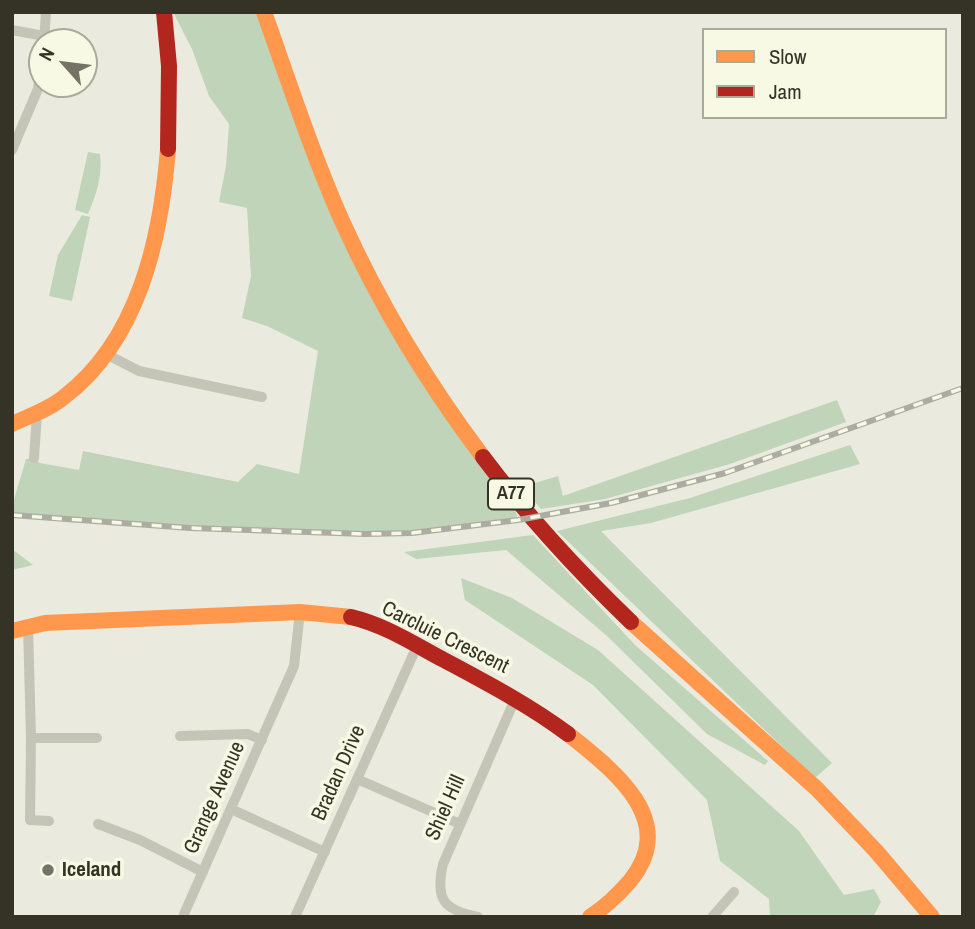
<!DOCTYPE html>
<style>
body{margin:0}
#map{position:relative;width:975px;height:929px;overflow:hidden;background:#eaebde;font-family:"Archivo Narrow",sans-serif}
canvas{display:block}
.frame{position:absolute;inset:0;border:14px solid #353326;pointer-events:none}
.legend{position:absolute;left:702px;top:28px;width:245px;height:91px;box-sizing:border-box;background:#f7f9e4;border:2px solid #a9aa98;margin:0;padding:9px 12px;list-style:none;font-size:21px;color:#353326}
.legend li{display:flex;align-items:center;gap:14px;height:35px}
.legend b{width:35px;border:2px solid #a9aa98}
.north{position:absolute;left:28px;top:28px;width:70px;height:70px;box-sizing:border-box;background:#f7f9e4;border:2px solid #a9aa98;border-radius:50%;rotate:298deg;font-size:19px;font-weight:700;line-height:28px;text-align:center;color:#353326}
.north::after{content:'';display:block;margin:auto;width:24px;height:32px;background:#747366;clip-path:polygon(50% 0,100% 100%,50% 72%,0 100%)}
</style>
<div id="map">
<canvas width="975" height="929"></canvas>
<div class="frame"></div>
<ul class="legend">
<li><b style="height:9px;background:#ff974d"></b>Slow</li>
<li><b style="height:9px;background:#b3261e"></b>Jam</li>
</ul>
<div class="north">N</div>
</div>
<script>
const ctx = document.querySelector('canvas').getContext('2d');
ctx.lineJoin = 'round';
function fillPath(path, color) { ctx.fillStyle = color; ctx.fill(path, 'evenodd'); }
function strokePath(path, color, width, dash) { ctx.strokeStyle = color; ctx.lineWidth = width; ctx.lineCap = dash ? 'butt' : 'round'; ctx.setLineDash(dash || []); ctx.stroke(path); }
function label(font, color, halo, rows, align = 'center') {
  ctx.font = font + ' "Archivo Narrow",sans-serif'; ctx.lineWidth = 7; ctx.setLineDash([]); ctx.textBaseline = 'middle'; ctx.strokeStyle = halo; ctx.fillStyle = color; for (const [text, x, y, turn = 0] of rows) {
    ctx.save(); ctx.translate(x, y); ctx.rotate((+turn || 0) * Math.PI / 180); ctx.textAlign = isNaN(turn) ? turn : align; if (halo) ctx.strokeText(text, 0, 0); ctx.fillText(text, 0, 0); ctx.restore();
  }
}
fillPath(new Path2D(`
 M 173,12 L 264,12 L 355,248 L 511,494 L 518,520 L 410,533 L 365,534 L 298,533 L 12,515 L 12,506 L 26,459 L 34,458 L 40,463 L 79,470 L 83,451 L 238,482 L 257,464 L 299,474 L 318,351 L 267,326 L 242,318 L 251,276 L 247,208 L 219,202 L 226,166 L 229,124 L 209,96 L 192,49 Z
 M 88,152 L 100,154 C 103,174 96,196 88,214 L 75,210 Z
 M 82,215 L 90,217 L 72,301 L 49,296 L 58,255 Z
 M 837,400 L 846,422 L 730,464 L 605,499 L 541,509 L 522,487 L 558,476 L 563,496 Z
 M 850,445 L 860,464 L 651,523 L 601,531 L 832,763 L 815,778 L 557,531 L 690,498 Z
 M 533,535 L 635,645 L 768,761 L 765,765 L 707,734 L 607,636 L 506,550 L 416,559 L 404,552 Z
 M 12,549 L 33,565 L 12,570 Z
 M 461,578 L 512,598 L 598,650 L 799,831 L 844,895 L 874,889 L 881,902 L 873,917 L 770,917 L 769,899 L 720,861 L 707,800 L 593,685 L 465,600 Z`), '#bfd4b8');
strokePath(new Path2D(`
 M 12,30 L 44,36
 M 44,42 L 46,12
 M 12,150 L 38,89 L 42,58
 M 106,354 L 139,371 L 262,397
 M 34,458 L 37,414
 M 28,626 L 31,738 L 30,820 L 49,821
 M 180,736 L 248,734 L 262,740
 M 31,738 L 97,738
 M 357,779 L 460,824
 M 231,809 L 325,852
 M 98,824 L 140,840 L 203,872
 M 184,914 L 294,666 L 300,612
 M 295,917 L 417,646
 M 478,917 C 443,910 435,899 443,864 L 516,697
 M 712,917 L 734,892`), '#c4c5b7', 10);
strokePath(new Path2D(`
 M 264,12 C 289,82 312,153 342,221 C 380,305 428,384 483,457
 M 12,424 C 29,416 50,409 64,397 C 139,340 161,238 168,149
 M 631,622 L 817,789 L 876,851 L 932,917
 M 12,631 L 45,623 L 300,612 L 351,617
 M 568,734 C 613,770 680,820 630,881 C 618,895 605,907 590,917`), '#ff974d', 16);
strokePath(new Path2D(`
 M 164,12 L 169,66 L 168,149
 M 483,457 C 528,517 578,571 631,622
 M 351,617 C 385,625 414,644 444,660 C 487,683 529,705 568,734`), '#b3261e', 16);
const rail = new Path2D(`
 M 12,515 L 190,528 L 365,534 L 412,533 L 518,520 L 611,503 L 725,473 L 963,388`);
strokePath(rail, '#acaca2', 6);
strokePath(rail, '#f7f9e4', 3.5, [10]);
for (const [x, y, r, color] of [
 [48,870,7,"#747366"]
]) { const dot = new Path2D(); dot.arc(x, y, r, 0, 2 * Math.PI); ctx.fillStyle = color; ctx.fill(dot); strokePath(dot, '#f7f9e4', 2.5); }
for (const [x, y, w] of [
 [511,494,46]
]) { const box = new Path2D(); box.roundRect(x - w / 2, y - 15.5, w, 31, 5); ctx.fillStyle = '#f7f9e4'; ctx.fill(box); strokePath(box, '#353326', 2); }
label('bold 19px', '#353326', null, [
 ["A77",511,494]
]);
label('21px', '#353326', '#f7f9e4', [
 ["Carcluie Crescent",445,638,26],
 ["Bradan Drive",339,773,-66],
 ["Grange Avenue",215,798,-66],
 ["Shiel Hill",446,808,-66]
]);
label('bold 21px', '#353326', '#f7f9e4', [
 ["Iceland",62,870]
], 'left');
</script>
